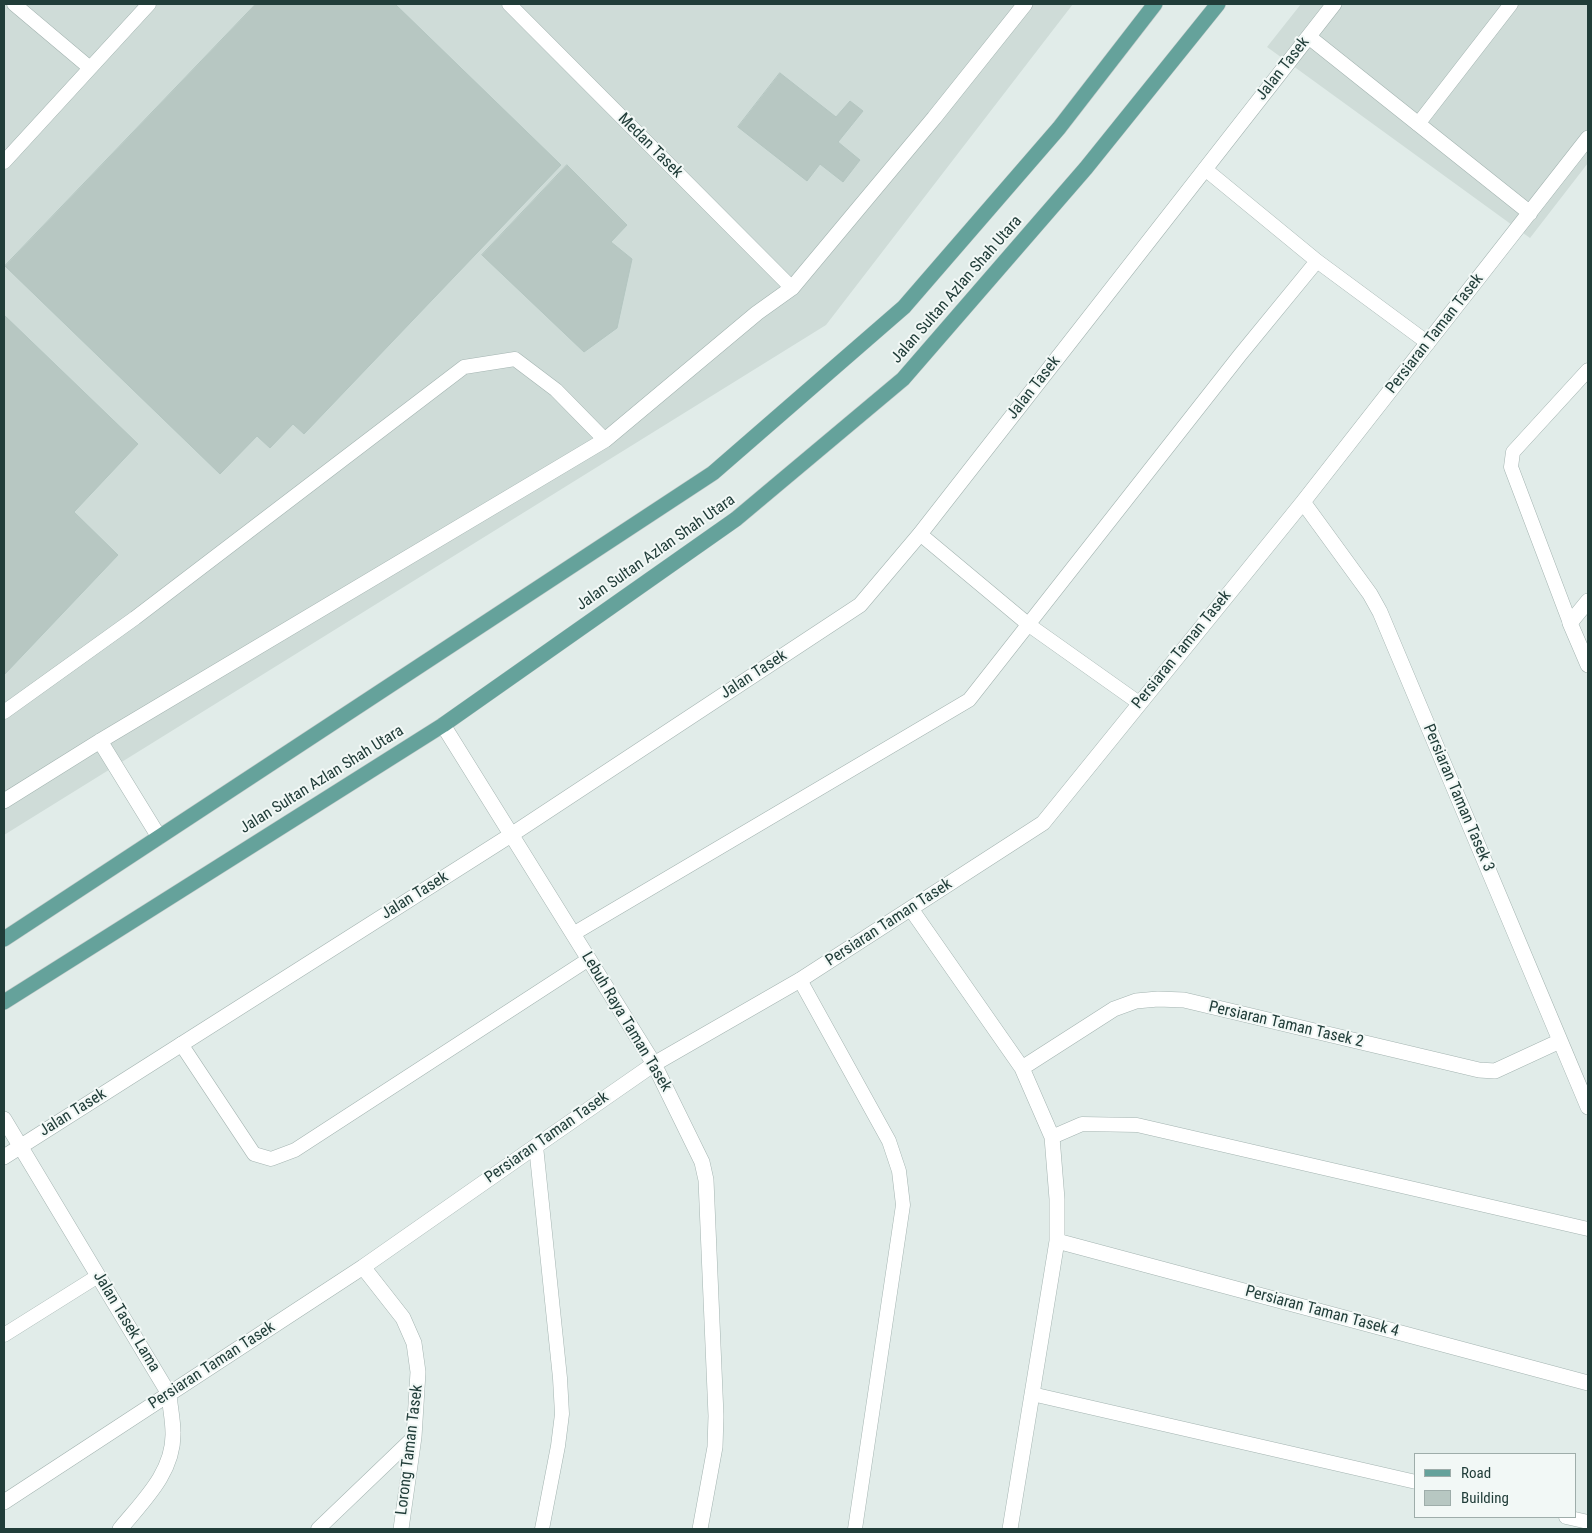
<!DOCTYPE html>
<style>
body{margin:0}
#map{position:relative;width:1592px;height:1533px;overflow:hidden;background:#e1ece9;font-family:"Roboto Condensed",sans-serif}
canvas{display:block}
.frame{position:absolute;inset:0;border:5px solid #213d39;pointer-events:none}
.legend{position:absolute;left:1414px;top:1453px;width:162px;height:65px;box-sizing:border-box;background:#f2f8f6;border:1px solid #9eadaa;margin:0;padding:6px 9px;list-style:none;font-size:15px;color:#213d39}
.legend li{display:flex;align-items:center;gap:10px;height:25px}
.legend b{width:25px;border:1px solid #9eadaa}
</style>
<div id="map">
<canvas width="1592" height="1533"></canvas>
<div class="frame"></div>
<ul class="legend">
<li><b style="height:6px;background:#65a29b"></b>Road</li>
<li><b style="height:14px;background:#b7c7c2"></b>Building</li>
</ul>
</div>
<script>
const ctx = document.querySelector('canvas').getContext('2d');
ctx.lineJoin = 'round';
function fillPath(path, color) { ctx.fillStyle = color; ctx.fill(path, 'evenodd'); }
function strokePath(path, color, width, dash) { ctx.strokeStyle = color; ctx.lineWidth = width; ctx.lineCap = dash ? 'butt' : 'round'; ctx.setLineDash(dash || []); ctx.stroke(path); }
function label(font, color, halo, rows, align = 'center') {
  ctx.font = font + ' "Roboto Condensed",sans-serif'; ctx.lineWidth = 4; ctx.setLineDash([]); ctx.textBaseline = 'middle'; ctx.strokeStyle = halo; ctx.fillStyle = color; for (const [text, x, y, turn = 0] of rows) {
    ctx.save(); ctx.translate(x, y); ctx.rotate((+turn || 0) * Math.PI / 180); ctx.textAlign = isNaN(turn) ? turn : align; if (halo) ctx.strokeText(text, 0, 0); ctx.fillText(text, 0, 0); ctx.restore();
  }
}
fillPath(new Path2D(`
 M 4,4 L 1073,4 L 826,325 L 4,835 Z
 M 1301,4 L 1588,4 L 1588,163 L 1530,238 L 1267,47 Z`), '#cfdcd8');
const building = new Path2D(`
 M 256,4 L 395,4 L 561,165 L 304,434 L 293,424 L 270,448 L 257,436 L 220,474 L 5,266 Z
 M 780,73 L 836,117 L 850,101 L 863,111 L 838,142 L 860,160 L 843,182 L 820,164 L 807,181 L 738,127 Z
 M 567,165 L 627,225 L 611,242 L 632,259 L 617,328 L 584,352 L 482,255 Z
 M 4,315 L 138,444 L 74,512 L 118,555 L 4,675 Z`);
fillPath(building, '#b7c7c2');
strokePath(building, '#b4c6c1', 1);
const service = new Path2D(`
 M 14,4 L 90,68
 M 509,4 L 792,288
 M 1418,124 L 1511,4
 M 4,162 L 149,4
 M 1205,169 L 1317,261 L 1428,343
 M 920,534 L 1029,625 L 1139,703
 M 1570,623 L 1511,467 L 1513,452 L 1588,370
 M 4,712 L 135,618 L 464,367 L 515,359 L 556,390 L 605,440
 M 573,934 L 969,700 L 1240,355 L 1317,261
 M 800,980 L 889,1141 L 899,1171 L 903,1205 L 855,1529
 M 181,1044 L 254,1154 L 271,1159 L 295,1150 L 589,959
 M 1052,1137 L 1082,1124 L 1137,1125 L 1588,1229
 M 536,1146 L 560,1378 L 562,1414 L 558,1446 L 542,1529
 M 4,1335 L 98,1276
 M 1032,1394 L 1416,1482
 M 1566,1517 L 1588,1522
 M 318,1529 L 414,1437`);
const minor = new Path2D(`
 M 1309,37 L 1530,213
 M 1303,502 L 1370,594 L 1380,612 L 1588,1107
 M 1588,601 L 1570,623 L 1588,665
 M 443,725 L 654,1064 L 702,1162 L 706,1180 L 716,1416 L 715,1447 L 700,1529
 M 100,741 L 159,837
 M 4,801 L 100,741 L 605,440 L 757,313 L 792,288 L 934,118 L 1025,4
 M 911,909 L 1022,1068 L 1052,1137 L 1057,1199 L 1057,1241 L 1010,1529
 M 1022,1068 L 1114,1009 L 1136,1001 L 1158,999 L 1184,1000 L 1479,1070 L 1495,1071 L 1560,1041
 M 4,1119 L 169,1394 C 170,1407 173,1420 173,1433 C 174,1472 143,1501 120,1529
 M 4,1157 L 511,835 L 860,605 L 920,534 L 1334,4
 M 1057,1241 L 1588,1383
 M 363,1267 L 403,1318 L 414,1343 L 418,1372 L 414,1437 L 401,1529
 M 4,1502 L 363,1267 L 536,1146 L 654,1064 L 800,980 L 1043,823 L 1303,502 L 1588,138`);
const primary = new Path2D(`
 M 4,939 L 713,473 L 904,307 L 1059,128 L 1155,4
 M 4,1002 L 443,725 L 736,519 L 903,379 L 1086,168 L 1218,4`);
strokePath(service, '#a4b4b1', 15);
strokePath(minor, '#a4b4b1', 16);
strokePath(primary, '#c1c9c8', 16);
strokePath(service, '#fff', 14);
strokePath(minor, '#fff', 15);
strokePath(primary, '#65a29b', 15);
label('16px', '#213d39', '#f2f8f6', [
 ["Jalan Tasek",1283,69,-52],
 ["Medan Tasek",650,146,45],
 ["Jalan Sultan Azlan Shah Utara",957,290,-49],
 ["Persiaran Taman Tasek",1435,334,-52],
 ["Jalan Tasek",1034,388,-52],
 ["Jalan Sultan Azlan Shah Utara",656,553,-35],
 ["Persiaran Taman Tasek",1182,650,-51],
 ["Jalan Tasek",754,675,-33],
 ["Jalan Sultan Azlan Shah Utara",322,780,-32],
 ["Persiaran Taman Tasek 3",1458,798,67],
 ["Jalan Tasek",415,896,-32],
 ["Persiaran Taman Tasek",889,923,-33],
 ["Lebuh Raya Taman Tasek",626,1022,59],
 ["Persiaran Taman Tasek 2",1286,1025,13],
 ["Jalan Tasek",73,1113,-32],
 ["Persiaran Taman Tasek",547,1138,-35],
 ["Persiaran Taman Tasek 4",1322,1312,15],
 ["Jalan Tasek Lama",126,1322,59],
 ["Persiaran Taman Tasek",212,1366,-33],
 ["Lorong Taman Tasek",410,1450,-83]
]);
</script>
